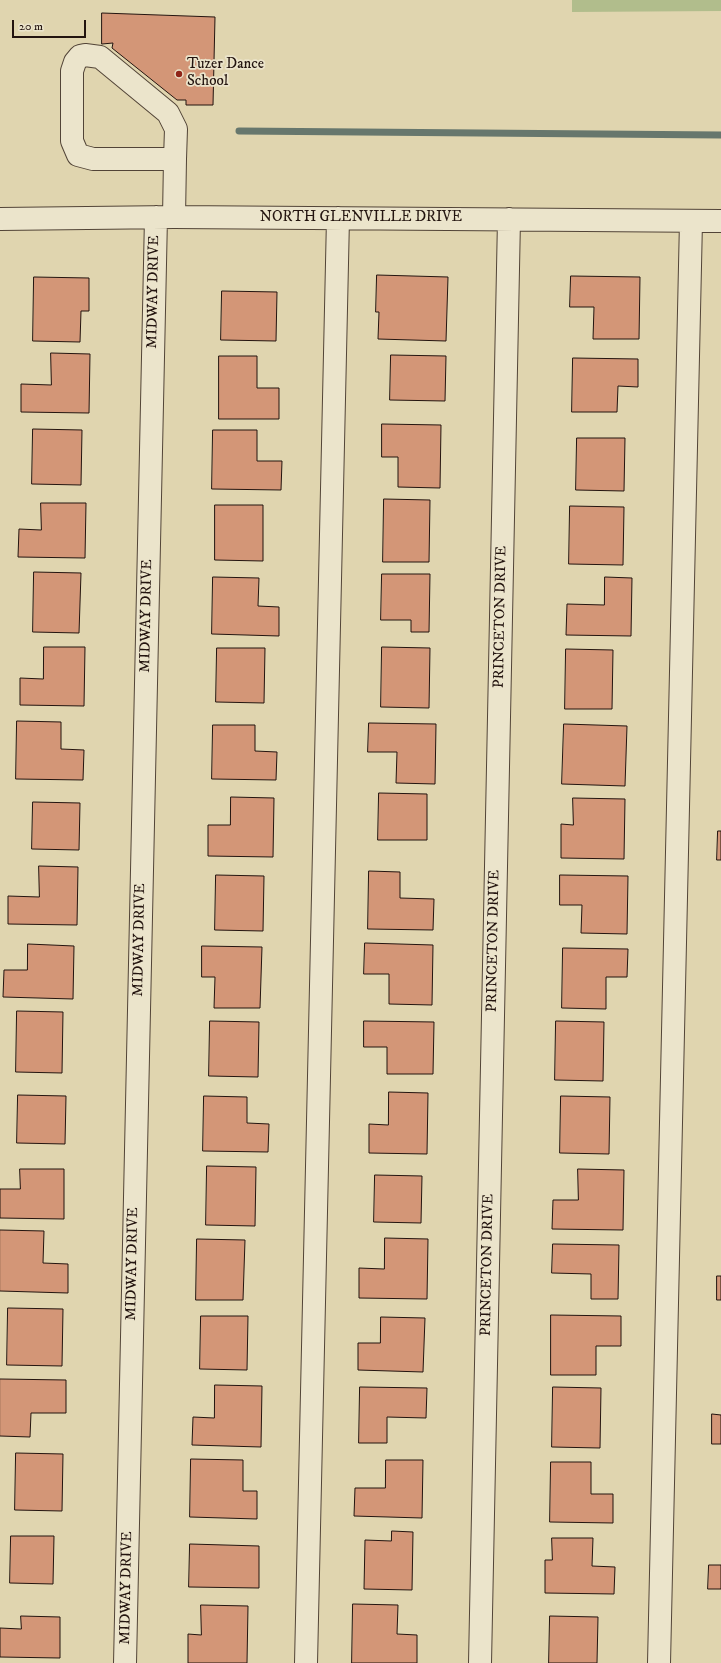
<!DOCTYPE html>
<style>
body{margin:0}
#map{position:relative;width:721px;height:1663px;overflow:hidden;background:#e0d5af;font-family:"IM FELL DW Pica",serif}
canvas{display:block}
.scale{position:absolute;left:12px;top:20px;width:74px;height:18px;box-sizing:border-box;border:2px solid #23140f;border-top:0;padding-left:5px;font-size:12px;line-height:14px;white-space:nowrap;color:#23140f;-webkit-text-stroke:3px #ebe4cb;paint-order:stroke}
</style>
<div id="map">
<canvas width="721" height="1663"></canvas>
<div class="scale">20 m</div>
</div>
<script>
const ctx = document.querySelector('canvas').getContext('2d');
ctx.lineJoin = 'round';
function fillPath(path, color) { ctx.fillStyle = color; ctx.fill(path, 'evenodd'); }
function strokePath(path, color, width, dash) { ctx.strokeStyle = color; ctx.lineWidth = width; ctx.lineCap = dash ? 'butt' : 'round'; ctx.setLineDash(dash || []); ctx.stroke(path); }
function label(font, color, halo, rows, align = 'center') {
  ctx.font = font + ' "IM FELL DW Pica",serif'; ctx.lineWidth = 3.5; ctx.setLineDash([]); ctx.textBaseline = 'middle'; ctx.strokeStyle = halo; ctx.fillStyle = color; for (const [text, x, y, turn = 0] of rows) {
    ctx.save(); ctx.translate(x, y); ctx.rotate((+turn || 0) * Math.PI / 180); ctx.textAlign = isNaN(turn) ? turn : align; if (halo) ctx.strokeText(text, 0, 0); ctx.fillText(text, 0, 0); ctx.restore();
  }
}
fillPath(new Path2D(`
 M 572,0 L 721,0 L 721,11 L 572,12 Z`), '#b1bd8c');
strokePath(new Path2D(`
 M 239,131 L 721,135`), '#67776d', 7);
const building = new Path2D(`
 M 102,13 L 215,17 L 213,105 L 186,105 L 186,100 L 177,100 L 112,48 L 113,43 L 102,44 Z
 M 377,275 L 448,277 L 446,341 L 378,339 L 379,312 L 376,312 Z
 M 571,276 L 640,277 L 639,339 L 593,339 L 594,307 L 570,307 Z
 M 34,277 L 89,278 L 89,311 L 81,311 L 80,342 L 33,341 Z
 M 222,291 L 277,292 L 276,341 L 221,340 Z
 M 51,353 L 90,354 L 89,413 L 21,412 L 21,384 L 51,385 Z
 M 391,355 L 446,356 L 445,401 L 390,400 Z
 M 219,356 L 257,356 L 257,388 L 279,388 L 279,419 L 219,419 Z
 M 573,358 L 638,359 L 638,387 L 618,386 L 617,412 L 572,412 Z
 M 382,424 L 441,425 L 440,488 L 398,487 L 398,457 L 382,457 Z
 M 33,429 L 82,430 L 81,485 L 32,484 Z
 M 213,430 L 257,430 L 257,461 L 282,461 L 281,490 L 212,489 Z
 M 577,438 L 625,438 L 624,491 L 576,490 Z
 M 384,499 L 430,500 L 429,562 L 383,562 Z
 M 41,503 L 86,503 L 85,558 L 18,557 L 19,529 L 41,530 Z
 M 215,505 L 263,505 L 263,561 L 215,560 Z
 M 570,506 L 624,507 L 623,565 L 569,564 Z
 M 34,572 L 81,573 L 79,633 L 33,632 Z
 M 382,574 L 430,574 L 429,632 L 411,632 L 411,620 L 381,620 Z
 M 213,577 L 259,578 L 258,606 L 279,607 L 279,636 L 212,634 Z
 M 605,577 L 632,578 L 631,636 L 566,635 L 567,604 L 604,605 Z
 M 44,647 L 85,647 L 84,706 L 20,705 L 20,678 L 43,679 Z
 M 382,647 L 430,648 L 429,708 L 381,707 Z
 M 217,648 L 265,648 L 264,703 L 216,702 Z
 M 566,649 L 613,650 L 612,709 L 565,709 Z
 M 17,721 L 61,722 L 61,749 L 84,750 L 83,780 L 16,779 Z
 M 369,723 L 436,724 L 435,784 L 396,783 L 397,752 L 368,752 Z
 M 564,724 L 627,726 L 625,786 L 562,784 Z
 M 213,725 L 255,725 L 255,751 L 277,752 L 276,780 L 212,779 Z
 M 379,793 L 427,794 L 427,840 L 378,840 Z
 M 231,797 L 274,798 L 273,857 L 208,856 L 208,825 L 230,825 Z
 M 573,798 L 625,799 L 624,859 L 561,858 L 561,824 L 573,825 Z
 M 33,802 L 80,803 L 79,850 L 32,849 Z
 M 718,831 L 721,831 L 721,860 L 717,860 Z
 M 39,866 L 78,867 L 77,925 L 8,924 L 8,896 L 39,897 Z
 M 369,871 L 400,872 L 400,898 L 434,899 L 433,930 L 368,929 Z
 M 216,875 L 264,876 L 263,931 L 215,930 Z
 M 560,875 L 628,876 L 627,934 L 581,933 L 582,905 L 560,905 Z
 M 365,943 L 433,945 L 432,1005 L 389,1004 L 389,974 L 364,974 Z
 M 28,944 L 74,946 L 73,999 L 3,997 L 4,970 L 27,970 Z
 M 202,946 L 262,947 L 260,1008 L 214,1008 L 215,977 L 202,977 Z
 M 563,948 L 628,949 L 627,977 L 606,977 L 606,1009 L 562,1008 Z
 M 17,1011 L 63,1012 L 62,1073 L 16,1072 Z
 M 210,1021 L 259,1022 L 258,1077 L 209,1076 Z
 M 364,1021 L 434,1022 L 433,1074 L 387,1074 L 387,1047 L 364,1047 Z
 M 556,1021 L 604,1022 L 603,1081 L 555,1080 Z
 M 389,1092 L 428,1093 L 427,1154 L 369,1153 L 369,1124 L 388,1125 Z
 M 18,1095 L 66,1096 L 65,1144 L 17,1143 Z
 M 204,1096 L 247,1097 L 247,1123 L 269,1124 L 268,1152 L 203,1151 Z
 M 561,1096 L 610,1097 L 609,1154 L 560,1153 Z
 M 207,1166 L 256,1167 L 255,1226 L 206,1225 Z
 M 20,1169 L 64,1169 L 64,1219 L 0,1218 L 0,1189 L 20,1189 Z
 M 578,1169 L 624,1170 L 623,1230 L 552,1229 L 553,1200 L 578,1200 Z
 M 375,1175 L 422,1176 L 421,1223 L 374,1222 Z
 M 0,1230 L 44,1231 L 43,1263 L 68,1264 L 68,1293 L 0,1291 Z
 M 385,1238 L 428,1239 L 427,1299 L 359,1298 L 359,1268 L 384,1269 Z
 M 197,1239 L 245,1240 L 243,1300 L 196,1300 Z
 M 553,1244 L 619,1245 L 618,1299 L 591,1299 L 591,1274 L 552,1273 Z
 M 717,1276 L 721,1276 L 721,1300 L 717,1300 Z
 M 8,1308 L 63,1309 L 62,1366 L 7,1365 Z
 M 551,1315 L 621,1316 L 621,1346 L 596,1346 L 596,1375 L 551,1375 Z
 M 201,1316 L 248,1316 L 247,1370 L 200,1369 Z
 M 381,1317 L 425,1318 L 423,1372 L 358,1370 L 358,1343 L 380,1343 Z
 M 0,1379 L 66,1380 L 66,1413 L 31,1413 L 30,1437 L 0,1436 Z
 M 215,1385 L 262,1386 L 261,1447 L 192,1445 L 193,1417 L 214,1418 Z
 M 360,1387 L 427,1388 L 426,1418 L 387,1417 L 387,1443 L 359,1443 Z
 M 553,1387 L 601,1388 L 600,1448 L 552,1447 Z
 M 712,1414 L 721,1415 L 721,1444 L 712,1444 Z
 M 16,1453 L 63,1454 L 62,1511 L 15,1510 Z
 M 191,1459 L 243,1460 L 243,1491 L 257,1491 L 257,1519 L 190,1517 Z
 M 386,1460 L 423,1460 L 422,1518 L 354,1516 L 355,1488 L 385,1488 Z
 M 551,1462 L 591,1462 L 591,1494 L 613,1494 L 613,1523 L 550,1522 Z
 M 392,1531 L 413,1532 L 412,1590 L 364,1589 L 365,1540 L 391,1541 Z
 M 11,1536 L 54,1536 L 53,1584 L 10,1583 Z
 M 552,1538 L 593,1538 L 592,1566 L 615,1567 L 614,1594 L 545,1593 L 545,1560 L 552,1560 Z
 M 190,1544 L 259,1546 L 259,1588 L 189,1587 Z
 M 709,1565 L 721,1565 L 721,1589 L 708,1589 Z
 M 353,1604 L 398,1605 L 397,1634 L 417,1635 L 417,1663 L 352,1663 Z
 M 201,1605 L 248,1606 L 247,1663 L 188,1663 L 188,1634 L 201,1635 Z
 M 21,1616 L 60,1617 L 60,1658 L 0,1657 L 0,1628 L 21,1629 Z
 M 550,1616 L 598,1617 L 597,1663 L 549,1663 Z`);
fillPath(building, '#d39677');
strokePath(building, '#23140f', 1);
const minor = new Path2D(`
 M 85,55 L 100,57 L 168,113 L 176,129 L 175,159 L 93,159 L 78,155 L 72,141 L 72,71 L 75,62 L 80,56 Z
 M 174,217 L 175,159
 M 0,219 L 174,217 L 721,221
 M 125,1663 L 156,217
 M 306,1663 L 338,218
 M 480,1663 L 509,219
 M 659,1663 L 691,221`);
strokePath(minor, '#524437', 24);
strokePath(minor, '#ebe4cb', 22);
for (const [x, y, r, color] of [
 [179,74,4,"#8f2418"]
]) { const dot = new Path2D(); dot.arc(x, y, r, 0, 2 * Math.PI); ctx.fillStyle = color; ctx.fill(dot); strokePath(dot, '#ebe4cb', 1.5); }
label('15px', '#23140f', '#ebe4cb', [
 ["Tuzer Dance",187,65],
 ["School",187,82]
], 'left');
label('15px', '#23140f', '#ebe4cb', [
 ["NORTH GLENVILLE DRIVE",361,218],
 ["MIDWAY DRIVE",154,292,-89],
 ["MIDWAY DRIVE",147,616,-89],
 ["PRINCETON DRIVE",501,617,-89],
 ["MIDWAY DRIVE",140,940,-89],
 ["PRINCETON DRIVE",494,941,-89],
 ["MIDWAY DRIVE",133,1264,-89],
 ["PRINCETON DRIVE",488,1265,-89],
 ["MIDWAY DRIVE",127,1588,-89]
]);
</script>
